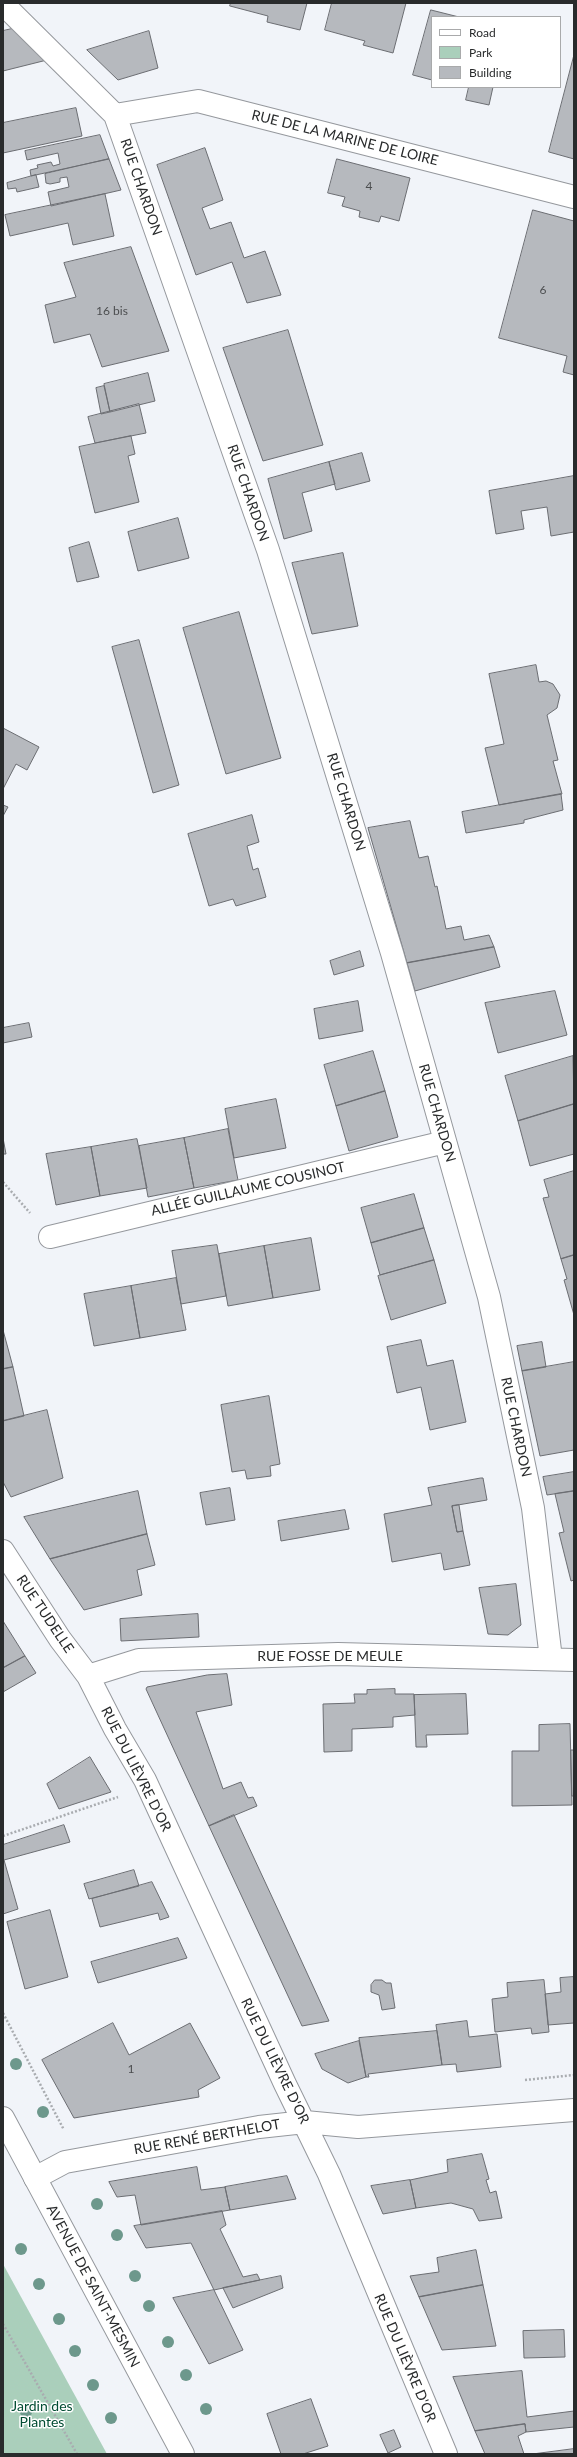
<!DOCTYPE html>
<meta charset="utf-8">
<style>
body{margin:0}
#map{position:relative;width:577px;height:2457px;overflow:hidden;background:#f1f4f9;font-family:Lato,sans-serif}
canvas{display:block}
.frame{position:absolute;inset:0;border:4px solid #292b2c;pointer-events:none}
.legend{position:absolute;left:431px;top:16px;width:130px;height:72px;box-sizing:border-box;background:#fff;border:1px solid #a9aaab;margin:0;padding:5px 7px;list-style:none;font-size:12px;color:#292b2c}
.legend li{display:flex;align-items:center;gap:8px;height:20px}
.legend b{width:20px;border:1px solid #a9aaab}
</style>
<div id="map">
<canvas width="577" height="2457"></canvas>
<div class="frame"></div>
<ul class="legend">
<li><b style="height:5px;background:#fff"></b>Road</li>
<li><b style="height:11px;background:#aacfbb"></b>Park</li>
<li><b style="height:11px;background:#b6b9be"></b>Building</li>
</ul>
</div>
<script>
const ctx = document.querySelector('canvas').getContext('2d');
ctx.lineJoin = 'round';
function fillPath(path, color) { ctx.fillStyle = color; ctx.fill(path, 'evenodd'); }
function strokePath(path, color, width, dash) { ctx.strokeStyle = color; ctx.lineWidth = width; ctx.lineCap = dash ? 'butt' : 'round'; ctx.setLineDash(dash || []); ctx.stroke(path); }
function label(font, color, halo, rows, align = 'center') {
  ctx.font = font + ' Lato,sans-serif'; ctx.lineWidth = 3; ctx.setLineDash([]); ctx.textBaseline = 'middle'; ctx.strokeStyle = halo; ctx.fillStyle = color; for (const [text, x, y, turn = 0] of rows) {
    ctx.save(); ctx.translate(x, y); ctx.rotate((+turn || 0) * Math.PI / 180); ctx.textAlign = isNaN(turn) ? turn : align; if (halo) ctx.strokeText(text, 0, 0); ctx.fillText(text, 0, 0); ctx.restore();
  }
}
fillPath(new Path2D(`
 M 3,2264 L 107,2454 L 3,2454 Z`), '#aacfbb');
const building = new Path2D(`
 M 231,3 L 307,3 L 300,30 L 267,22 L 268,16 L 230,6 Z
 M 332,3 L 406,3 L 393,53 L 363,45 L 365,41 L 325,30 Z
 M 431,10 L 459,17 L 432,17 L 432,80 L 413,75 Z
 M 16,28 L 47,60 L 3,71 L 3,31 Z
 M 149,31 L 158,68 L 118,80 L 87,50 Z
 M 574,55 L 574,159 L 549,152 Z
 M 469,87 L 493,87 L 489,105 L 466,100 Z
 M 76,108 L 82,136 L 3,153 L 3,123 Z
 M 100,135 L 109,159 L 31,176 L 30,170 L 38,168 L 37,165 L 51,162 L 53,166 L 60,164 L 58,153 L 27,160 L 25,151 Z
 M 205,148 L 223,200 L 202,208 L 210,229 L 231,222 L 244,258 L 265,251 L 281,295 L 247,303 L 232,262 L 196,275 L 157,165 Z
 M 109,159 L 121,190 L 51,206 L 48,192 L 69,187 L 67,177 L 60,178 L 60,182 L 50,184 L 46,183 L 45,174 Z
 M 337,159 L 410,178 L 399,221 L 381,216 L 379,222 L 359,217 L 360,211 L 342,206 L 345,197 L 328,193 Z
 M 36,175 L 39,187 L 17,192 L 16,188 L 8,189 L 7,183 Z
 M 105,194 L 114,236 L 73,245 L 68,223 L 10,236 L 5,215 Z
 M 533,210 L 574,221 L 574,375 L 563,372 L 567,356 L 499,338 Z
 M 131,247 L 169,351 L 102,367 L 90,334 L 54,343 L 45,305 L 76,297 L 64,263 Z
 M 288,330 L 323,445 L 263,461 L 223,348 Z
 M 148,373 L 155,401 L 110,412 L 104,384 Z
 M 104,386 L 110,412 L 101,414 L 96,388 Z
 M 139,404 L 146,433 L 95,443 L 88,417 Z
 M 131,436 L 135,454 L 128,456 L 139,502 L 95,513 L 79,447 Z
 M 362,453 L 370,481 L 336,490 L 329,462 Z
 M 329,462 L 335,484 L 302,493 L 312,531 L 284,539 L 268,479 Z
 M 574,476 L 574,532 L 551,536 L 547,507 L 521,511 L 524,529 L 496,534 L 489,491 Z
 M 178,518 L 189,558 L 138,571 L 128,532 Z
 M 89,542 L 99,577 L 77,582 L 69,548 Z
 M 343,553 L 358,626 L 312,634 L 292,563 Z
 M 239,612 L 281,758 L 226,774 L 183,628 Z
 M 139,640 L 179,785 L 153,793 L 112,647 Z
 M 536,665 L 539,682 L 546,681 L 553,684 L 560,695 L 557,708 L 547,715 L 558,760 L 553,761 L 562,794 L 499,805 L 485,748 L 504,744 L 489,674 Z
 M 3,728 L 39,747 L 27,770 L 16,764 L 3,789 Z
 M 561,794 L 563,810 L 524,820 L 524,823 L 466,833 L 462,812 Z
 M 3,805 L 8,807 L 3,816 Z
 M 252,815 L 259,842 L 247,846 L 253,870 L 258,868 L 266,897 L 236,906 L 233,899 L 209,906 L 188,834 Z
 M 410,821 L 419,858 L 428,856 L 435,887 L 437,886 L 446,929 L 461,926 L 464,940 L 489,935 L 494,947 L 407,963 L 368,828 Z
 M 494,947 L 500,967 L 415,991 L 407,963 Z
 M 360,951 L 364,966 L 334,975 L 330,961 Z
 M 555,991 L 567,1035 L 498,1053 L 485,1003 Z
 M 358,1001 L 363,1031 L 319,1039 L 314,1009 Z
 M 29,1023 L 32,1037 L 3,1043 L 3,1028 Z
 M 373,1051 L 385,1091 L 336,1106 L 324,1065 Z
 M 573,1056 L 574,1104 L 518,1121 L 505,1076 Z
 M 385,1091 L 398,1137 L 349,1151 L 336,1106 Z
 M 276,1099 L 286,1148 L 234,1158 L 225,1109 Z
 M 574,1104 L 574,1154 L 530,1166 L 518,1121 Z
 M 228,1129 L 238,1180 L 194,1188 L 184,1138 Z
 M 3,1138 L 6,1154 L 3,1154 Z
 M 184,1138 L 194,1188 L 148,1197 L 139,1146 Z
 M 137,1139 L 147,1188 L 100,1196 L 91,1147 Z
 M 91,1147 L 100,1196 L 56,1205 L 46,1154 Z
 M 574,1171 L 574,1255 L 561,1259 L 543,1198 L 549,1197 L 544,1180 Z
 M 414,1194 L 424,1228 L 371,1243 L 361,1208 Z
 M 424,1228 L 434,1260 L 380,1275 L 371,1243 Z
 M 311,1238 L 320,1290 L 273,1298 L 264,1246 Z
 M 217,1245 L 226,1296 L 181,1304 L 172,1251 Z
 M 264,1246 L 273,1298 L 228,1306 L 219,1254 Z
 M 574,1255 L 574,1315 L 564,1280 L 567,1279 L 561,1259 Z
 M 434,1260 L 446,1303 L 391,1320 L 378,1276 Z
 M 176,1278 L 186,1330 L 140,1338 L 131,1286 Z
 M 131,1286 L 140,1338 L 94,1346 L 84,1294 Z
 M 3,1330 L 13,1367 L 3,1369 Z
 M 421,1340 L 427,1366 L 453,1360 L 466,1422 L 430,1430 L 421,1387 L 397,1393 L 387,1347 Z
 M 542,1342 L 546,1367 L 522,1371 L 517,1346 Z
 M 574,1362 L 574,1450 L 540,1456 L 522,1371 Z
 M 13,1367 L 24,1416 L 3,1421 L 3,1369 Z
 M 269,1396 L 280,1464 L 270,1466 L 271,1476 L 247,1479 L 245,1470 L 232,1472 L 221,1405 Z
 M 47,1410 L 63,1478 L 11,1497 L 3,1482 L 3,1421 Z
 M 574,1472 L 574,1491 L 547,1495 L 543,1477 Z
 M 481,1478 L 483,1478 L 487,1500 L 452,1506 L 457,1532 L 463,1531 L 470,1565 L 444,1570 L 441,1553 L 392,1562 L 384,1514 L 432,1505 L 428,1488 Z
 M 230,1488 L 235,1520 L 206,1525 L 200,1493 Z
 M 138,1491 L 147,1534 L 50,1559 L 24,1517 Z
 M 574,1491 L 574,1580 L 571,1581 L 559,1533 L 564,1532 L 555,1494 Z
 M 459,1505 L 463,1531 L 457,1532 L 452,1506 Z
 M 345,1510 L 349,1529 L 281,1541 L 278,1521 Z
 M 147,1534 L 155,1565 L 137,1570 L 142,1595 L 84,1610 L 50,1559 Z
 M 516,1584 L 521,1625 L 508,1635 L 488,1634 L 479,1588 Z
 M 198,1614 L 199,1637 L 121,1641 L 120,1619 Z
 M 3,1621 L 25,1656 L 3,1668 Z
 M 25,1656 L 36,1673 L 3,1692 L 3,1668 Z
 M 227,1674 L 232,1705 L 196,1712 L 223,1789 L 241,1782 L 248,1798 L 253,1797 L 257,1806 L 209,1826 L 146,1689 L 147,1687 L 207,1675 Z
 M 395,1689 L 395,1694 L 414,1694 L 415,1715 L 393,1717 L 393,1727 L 352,1729 L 352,1751 L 324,1752 L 323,1704 L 355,1703 L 354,1694 L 367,1694 L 367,1690 Z
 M 466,1694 L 468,1734 L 426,1735 L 427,1747 L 416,1747 L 414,1695 Z
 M 570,1724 L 572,1805 L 512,1806 L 512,1751 L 539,1751 L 539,1725 Z
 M 571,1750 L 574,1750 L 574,1796 L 572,1796 Z
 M 90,1757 L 111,1792 L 59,1809 L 47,1784 Z
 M 234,1815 L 279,1912 L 329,2021 L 302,2026 L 209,1826 Z
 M 64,1825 L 70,1842 L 4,1860 L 18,1909 L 3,1914 L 3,1845 Z
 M 134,1870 L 139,1886 L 89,1899 L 84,1884 Z
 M 152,1882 L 169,1917 L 160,1920 L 158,1913 L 100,1927 L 92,1899 Z
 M 50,1910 L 68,1977 L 25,1989 L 7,1922 Z
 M 178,1938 L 187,1958 L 98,1983 L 91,1962 Z
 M 574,1977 L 574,2023 L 548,2025 L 545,1994 L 561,1992 L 560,1978 Z
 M 375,1980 L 382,1980 L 386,1983 L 391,1983 L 395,2008 L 382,2010 L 379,1995 L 371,1992 L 371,1985 Z
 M 544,1980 L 549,2032 L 532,2034 L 531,2028 L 495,2032 L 492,1999 L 508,1997 L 507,1983 Z
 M 467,2021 L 469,2037 L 497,2034 L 501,2067 L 457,2072 L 456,2064 L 442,2065 L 436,2025 Z
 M 113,2023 L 129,2055 L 190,2023 L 220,2078 L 198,2090 L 199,2097 L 74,2118 L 42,2060 Z
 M 437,2031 L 442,2065 L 368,2074 L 369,2077 L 366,2077 L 359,2038 Z
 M 359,2041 L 366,2077 L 348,2083 L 322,2069 L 315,2054 Z
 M 482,2154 L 489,2179 L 486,2180 L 490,2193 L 496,2191 L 502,2218 L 479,2221 L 473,2209 L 451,2203 L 416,2208 L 410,2180 L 448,2172 L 447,2160 Z
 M 197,2167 L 201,2190 L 225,2187 L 230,2210 L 141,2225 L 135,2195 L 117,2197 L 109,2182 Z
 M 287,2176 L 296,2199 L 230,2210 L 225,2187 Z
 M 410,2180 L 416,2208 L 383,2214 L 371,2186 Z
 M 222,2211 L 226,2225 L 220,2229 L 243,2277 L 257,2274 L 260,2280 L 214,2290 L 191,2243 L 146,2248 L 134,2226 Z
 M 476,2250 L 483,2285 L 419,2297 L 410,2276 L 439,2272 L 437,2258 Z
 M 281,2276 L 283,2288 L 233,2308 L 223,2288 Z
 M 483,2285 L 496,2346 L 442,2350 L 419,2297 Z
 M 214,2290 L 243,2350 L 209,2364 L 173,2298 Z
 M 564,2330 L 565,2357 L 524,2358 L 523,2331 Z
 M 522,2371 L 527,2417 L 574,2411 L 574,2427 L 526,2432 L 525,2424 L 475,2431 L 453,2377 Z
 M 311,2399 L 328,2446 L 303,2454 L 281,2454 L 267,2414 Z
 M 525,2424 L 526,2432 L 518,2436 L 524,2454 L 485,2454 L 475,2431 Z
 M 394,2430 L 401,2447 L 388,2453 L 380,2435 Z
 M 574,2449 L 574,2454 L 531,2454 L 532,2454 Z`);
fillPath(building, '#b6b9be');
strokePath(building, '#6b6d72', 1);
const minor = new Path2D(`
 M 3,4 L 115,115 L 268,550 L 392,953 L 489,1297 L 533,1508 L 551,1659
 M 115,115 L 198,101 L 574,197
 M 50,1237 L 445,1142
 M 3,1551 L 60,1639 L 88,1676 L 115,1729 L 145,1780 L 285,2084 L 329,2174 L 446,2454
 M 88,1676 L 139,1660 L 338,1654 L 574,1660
 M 35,2178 L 65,2162 L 259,2127 L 305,2122 L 358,2127 L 574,2110`);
const tertiary = new Path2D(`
 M 3,2118 L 183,2454`);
strokePath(minor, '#95989d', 24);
strokePath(tertiary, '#95989d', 24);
strokePath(new Path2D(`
 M 3,1182 L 30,1213
 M 3,1836 L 118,1797
 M 3,2013 L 64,2130
 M 525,2080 L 574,2075
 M 3,2324 L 77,2454`), '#a9acb0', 2.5, [2, 2]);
strokePath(minor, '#fff', 22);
strokePath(tertiary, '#fff', 22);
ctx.fillStyle = '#6d988c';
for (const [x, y] of [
 [16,2064],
 [43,2112],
 [97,2204],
 [117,2235],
 [21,2249],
 [135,2276],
 [39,2284],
 [149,2306],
 [59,2319],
 [168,2342],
 [75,2351],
 [186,2375],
 [93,2385],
 [206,2409],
 [26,2412],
 [111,2418]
]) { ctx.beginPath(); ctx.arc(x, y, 6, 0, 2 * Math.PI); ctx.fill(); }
label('12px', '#4c4e50', null, [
 ["4",369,186],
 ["6",543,290],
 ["16 bis",112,311],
 ["1",131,2069]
]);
label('14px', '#292b2c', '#fff', [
 ["RUE DE LA MARINE DE LOIRE",345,138,14],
 ["RUE CHARDON",141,187,71],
 ["RUE CHARDON",248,493,71],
 ["RUE CHARDON",346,802,73],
 ["RUE CHARDON",437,1113,74],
 ["ALLÉE GUILLAUME COUSINOT",248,1189,-13],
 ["RUE CHARDON",516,1427,78],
 ["RUE TUDELLE",45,1614,56],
 ["RUE FOSSE DE MEULE",330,1656],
 ["RUE DU LIÈVRE D'OR",136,1769,63],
 ["RUE DU LIÈVRE D'OR",275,2061,64],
 ["RUE RENÉ BERTHELOT",207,2137,-10],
 ["AVENUE DE SAINT-MESMIN",93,2286,62],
 ["RUE DU LIÈVRE D'OR",405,2358,67]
]);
label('14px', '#014c32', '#fff', [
 ["Jardin des",42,2406],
 ["Plantes",42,2422]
]);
</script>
